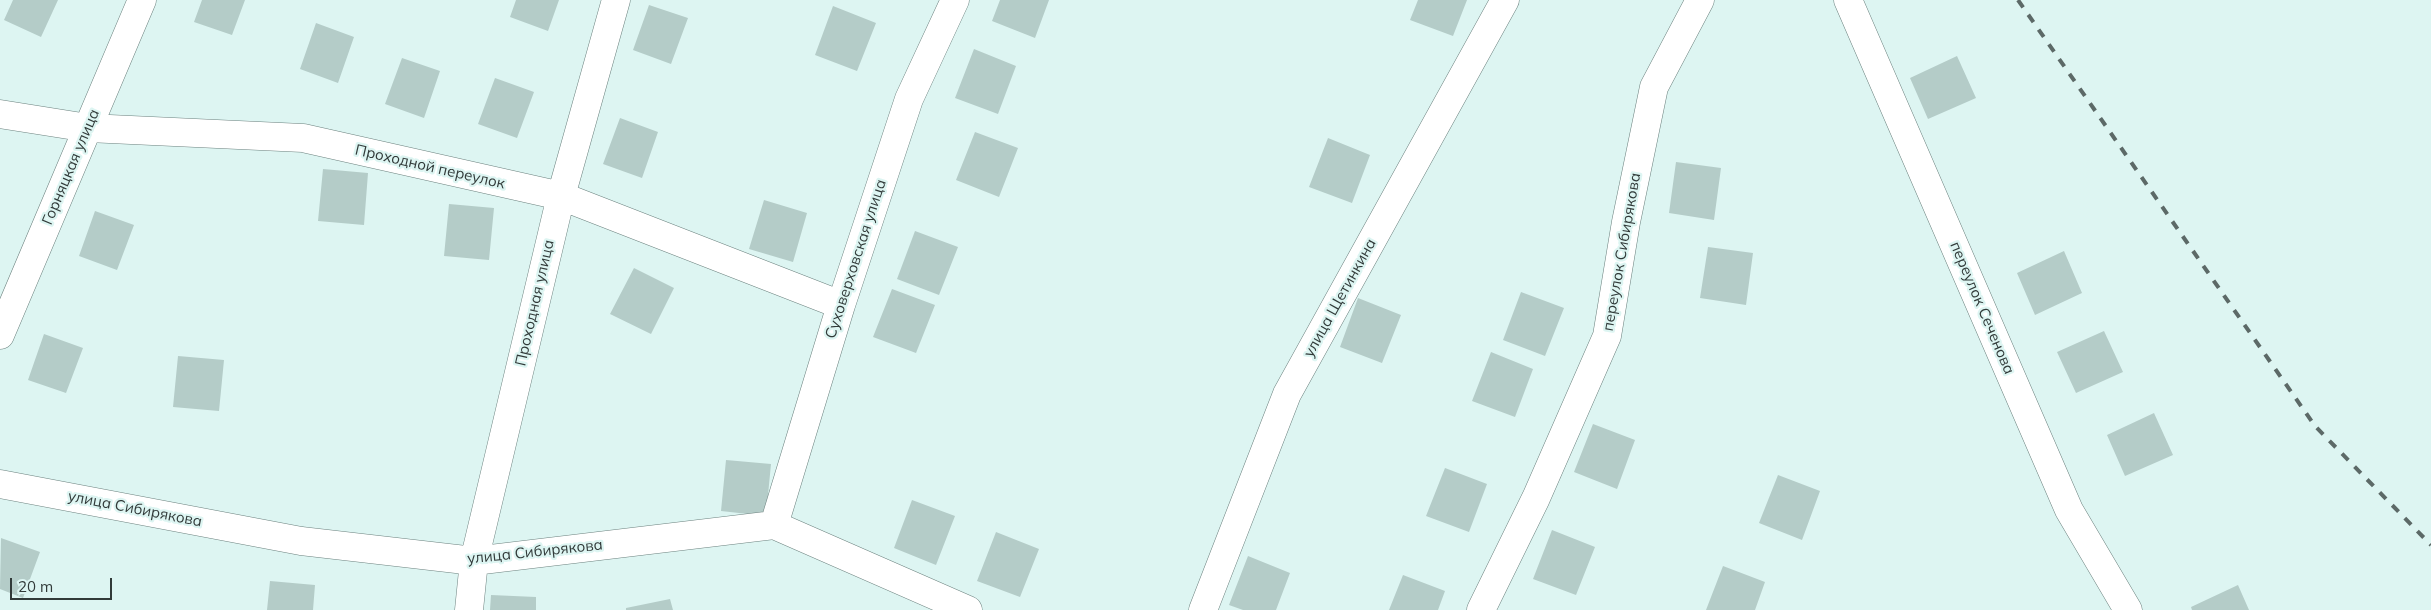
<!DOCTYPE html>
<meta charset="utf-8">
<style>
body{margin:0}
#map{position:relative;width:2431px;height:610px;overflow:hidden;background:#ddf5f2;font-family:Mulish,sans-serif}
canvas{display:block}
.scale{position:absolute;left:10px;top:578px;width:102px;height:22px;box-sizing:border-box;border:2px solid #313a39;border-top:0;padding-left:6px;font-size:15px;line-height:18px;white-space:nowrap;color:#313a39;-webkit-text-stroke:4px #ddf5f2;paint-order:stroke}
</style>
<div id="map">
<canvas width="2431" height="610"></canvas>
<div class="scale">20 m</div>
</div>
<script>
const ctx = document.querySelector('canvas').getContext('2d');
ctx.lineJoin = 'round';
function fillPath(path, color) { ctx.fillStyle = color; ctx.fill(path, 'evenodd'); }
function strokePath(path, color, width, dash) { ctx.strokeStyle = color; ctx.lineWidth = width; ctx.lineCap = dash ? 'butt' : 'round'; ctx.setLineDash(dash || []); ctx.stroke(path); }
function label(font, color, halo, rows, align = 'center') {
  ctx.font = font + ' Mulish,sans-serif'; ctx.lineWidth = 4.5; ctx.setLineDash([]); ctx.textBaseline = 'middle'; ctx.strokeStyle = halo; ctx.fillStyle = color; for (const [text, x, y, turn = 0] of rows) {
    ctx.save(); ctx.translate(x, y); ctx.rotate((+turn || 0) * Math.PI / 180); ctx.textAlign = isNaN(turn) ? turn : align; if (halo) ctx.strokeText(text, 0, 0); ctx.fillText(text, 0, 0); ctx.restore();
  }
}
fillPath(new Path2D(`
 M 13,0 L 58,0 L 41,37 L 4,20 Z
 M 202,0 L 245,0 L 232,35 L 194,22 Z
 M 516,0 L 559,0 L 548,31 L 510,17 Z
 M 1000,0 L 1049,0 L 1035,38 L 992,21 Z
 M 1418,0 L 1467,0 L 1453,36 L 1410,20 Z
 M 649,5 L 688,18 L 671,64 L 633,50 Z
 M 833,6 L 876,23 L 857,71 L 815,55 Z
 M 316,23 L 354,37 L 338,83 L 300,69 Z
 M 974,49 L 1016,66 L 998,114 L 955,98 Z
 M 1957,56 L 1976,98 L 1928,119 L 1910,78 Z
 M 402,58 L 440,71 L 424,118 L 385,104 Z
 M 495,78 L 534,92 L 517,138 L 478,124 Z
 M 620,118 L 658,132 L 642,178 L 603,164 Z
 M 975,132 L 1018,148 L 999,197 L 956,180 Z
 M 1328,138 L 1370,155 L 1352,203 L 1309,187 Z
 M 1676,162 L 1721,168 L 1714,220 L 1669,213 Z
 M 323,169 L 368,173 L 364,225 L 318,221 Z
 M 764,200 L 807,213 L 793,262 L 749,249 Z
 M 449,204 L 494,208 L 489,260 L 444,256 Z
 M 95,211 L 134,225 L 117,270 L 79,256 Z
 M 915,231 L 958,247 L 939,295 L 897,279 Z
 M 1708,247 L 1753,253 L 1746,305 L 1700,298 Z
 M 2064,251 L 2082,293 L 2035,315 L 2017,273 Z
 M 634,268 L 674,288 L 651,334 L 610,314 Z
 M 892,289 L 935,305 L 916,353 L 873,337 Z
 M 1521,292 L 1564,308 L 1545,356 L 1503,340 Z
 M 1358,298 L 1401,315 L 1382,363 L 1340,347 Z
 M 2104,331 L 2123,372 L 2076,393 L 2057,352 Z
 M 44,334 L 83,348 L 66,393 L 28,380 Z
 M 1491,352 L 1533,369 L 1515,417 L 1472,401 Z
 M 178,356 L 224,360 L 219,411 L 173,407 Z
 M 2154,413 L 2173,455 L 2125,476 L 2107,435 Z
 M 1593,424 L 1635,440 L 1617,489 L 1574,472 Z
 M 726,460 L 771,464 L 766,516 L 721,511 Z
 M 1445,468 L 1487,484 L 1469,532 L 1426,516 Z
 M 1778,475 L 1820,491 L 1802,540 L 1759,523 Z
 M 912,500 L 955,516 L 936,565 L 894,548 Z
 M 1552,530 L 1595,547 L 1576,595 L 1533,579 Z
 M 996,532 L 1039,549 L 1020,597 L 977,581 Z
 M 1,538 L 40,552 L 23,598 L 0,589 Z
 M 1248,556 L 1290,573 L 1276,610 L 1243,610 L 1229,605 Z
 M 1723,566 L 1765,582 L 1755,610 L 1706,610 Z
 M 1403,575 L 1445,591 L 1438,610 L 1389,610 Z
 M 270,581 L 315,585 L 313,610 L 267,610 Z
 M 2238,585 L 2249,610 L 2192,610 L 2191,607 Z
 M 491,595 L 536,597 L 536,610 L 490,610 Z
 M 670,599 L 673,610 L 626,610 L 626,608 Z`), '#b4ccc8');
const street = new Path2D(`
 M 1848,0 L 2069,510 L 2128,610
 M 0,114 L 88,128 L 303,138 L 561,196 L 841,305
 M 0,335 L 142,0
 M 0,484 L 301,541 L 474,561 L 774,525 L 968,610
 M 774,525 L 841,305 L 909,99 L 955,0
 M 469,610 L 474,561 L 561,196 L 616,0
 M 1203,610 L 1287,394 L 1505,0
 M 1481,610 L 1536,498 L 1607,336 L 1626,222 L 1654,87 L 1700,0`);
strokePath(street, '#6c827f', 29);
strokePath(street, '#fff', 28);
strokePath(new Path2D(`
 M 2018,0 L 2315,426 L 2431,545`), '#5c6967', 4, [9, 9]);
label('15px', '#313a39', '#ddf5f2', [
 ["Горняцкая улица",71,167,-67],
 ["Проходной переулок",430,167,13],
 ["переулок Сибирякова",1622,252,-80],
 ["Суховерховская улица",856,259,-72],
 ["улица Щетинкина",1340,298,-61],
 ["Проходная улица",535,303,-77],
 ["переулок Сеченова",1982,308,67],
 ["улица Сибирякова",135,509,11],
 ["улица Сибирякова",535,552,-6]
]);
</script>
